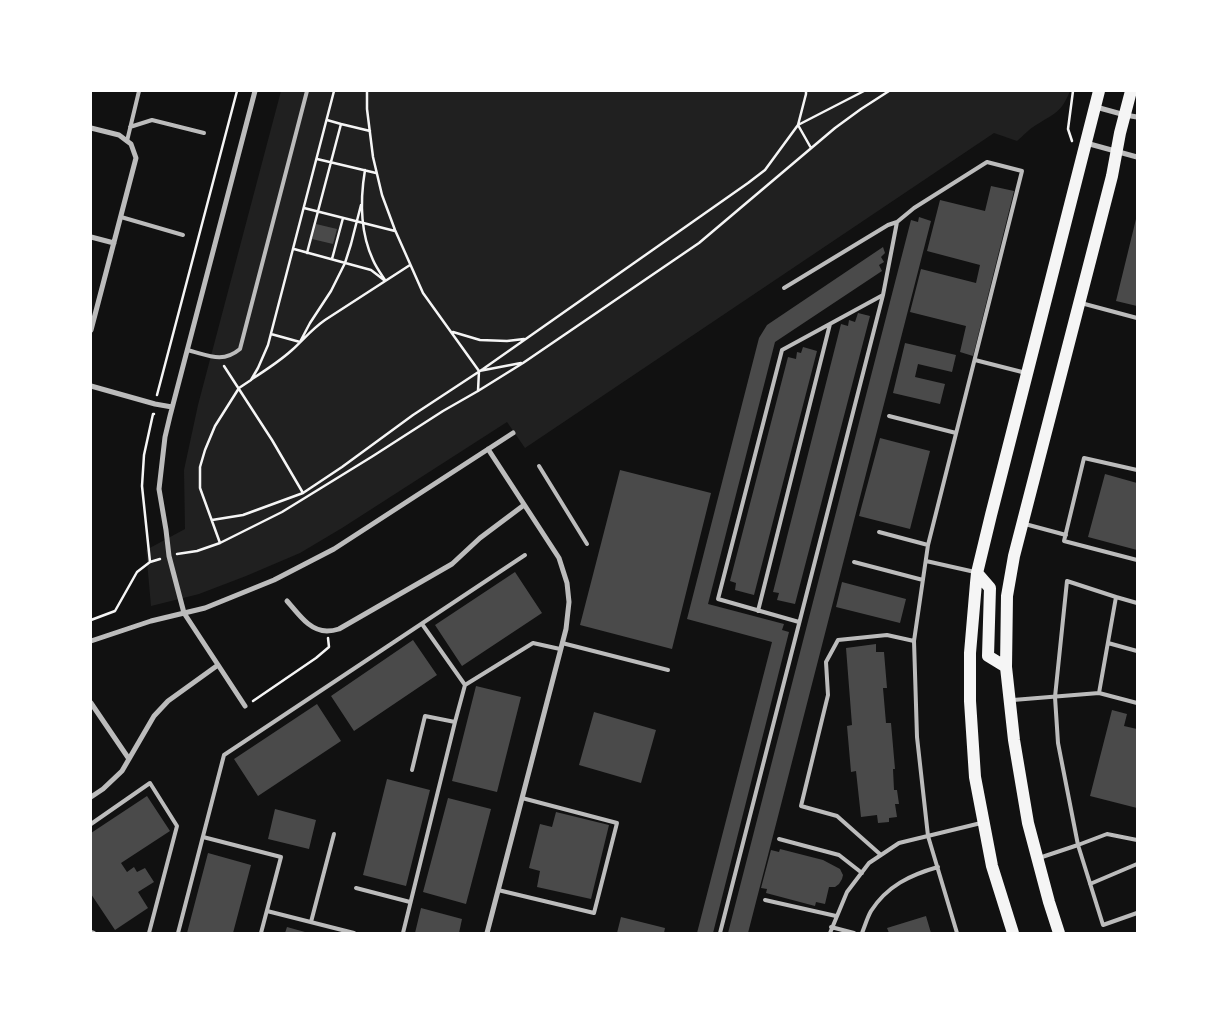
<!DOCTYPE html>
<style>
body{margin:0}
#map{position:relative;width:1228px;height:1024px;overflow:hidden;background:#111;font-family:Manrope,sans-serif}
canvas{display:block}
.frame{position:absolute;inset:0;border:92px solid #fff;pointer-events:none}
</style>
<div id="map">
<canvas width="1228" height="1024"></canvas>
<div class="frame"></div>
</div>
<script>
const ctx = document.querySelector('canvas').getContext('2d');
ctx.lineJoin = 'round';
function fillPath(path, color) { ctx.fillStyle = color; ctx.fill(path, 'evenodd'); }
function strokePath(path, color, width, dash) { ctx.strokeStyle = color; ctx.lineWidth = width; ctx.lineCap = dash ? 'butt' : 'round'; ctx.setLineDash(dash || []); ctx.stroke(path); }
fillPath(new Path2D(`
 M 281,91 L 1070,91 C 1061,113 1055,113 1036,125 C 1029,129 1023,136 1017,141 L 994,133 L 525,448 L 507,422 L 342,528 L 300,553 L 246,576 L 199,594 L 151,606 L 146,550 L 185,529 L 184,470 L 198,405 Z`), '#202020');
fillPath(new Path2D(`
 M 991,186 L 1014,191 L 973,356 L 960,352 L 966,326 L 910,312 L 921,269 L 976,283 L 980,265 L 927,251 L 940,200 L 985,211 Z
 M 919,217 L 931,221 L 748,933 L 728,933 L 911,220 L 918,222 Z
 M 1136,219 L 1137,219 L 1137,306 L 1116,301 Z
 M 316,224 L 337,229 L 333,244 L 312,239 Z
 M 883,247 L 885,253 L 881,257 L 884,262 L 879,265 L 882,271 L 775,342 L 708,604 L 784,624 L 782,630 L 789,632 L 713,933 L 697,933 L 772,642 L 687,619 L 759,338 L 767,325 Z
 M 858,313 L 870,316 L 795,604 L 777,600 L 779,593 L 773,592 L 841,324 L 848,326 L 849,320 L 855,322 Z
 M 905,343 L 956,355 L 952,372 L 918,364 L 915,377 L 945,384 L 940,404 L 893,393 Z
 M 803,347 L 817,351 L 754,595 L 735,590 L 736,583 L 730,581 L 788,357 L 796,359 L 797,352 L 801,353 Z
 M 880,438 L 930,451 L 910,529 L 859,516 Z
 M 620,470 L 711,493 L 672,649 L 580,625 Z
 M 1105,474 L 1137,483 L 1137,550 L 1088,537 Z
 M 515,572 L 542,613 L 462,666 L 435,625 Z
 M 842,582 L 906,599 L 900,623 L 836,607 Z
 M 413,640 L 437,675 L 354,731 L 331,696 Z
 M 876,644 L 876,652 L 884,652 L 887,688 L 883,688 L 886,723 L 891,723 L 895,769 L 893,769 L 894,790 L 897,790 L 899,804 L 895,804 L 897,817 L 889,818 L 889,822 L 878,823 L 877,815 L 861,817 L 856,771 L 851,772 L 847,726 L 852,725 L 846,648 Z
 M 476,686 L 521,697 L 497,792 L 452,781 Z
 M 317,704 L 341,741 L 258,796 L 234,759 Z
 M 1112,710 L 1127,714 L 1124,726 L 1137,729 L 1137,808 L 1090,796 Z
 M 594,712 L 656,730 L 641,783 L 579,765 Z
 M 387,779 L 430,790 L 406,886 L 363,875 Z
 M 147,796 L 170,831 L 121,863 L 127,872 L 134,867 L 137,872 L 145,868 L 154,882 L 138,892 L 148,908 L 115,930 L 91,894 L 91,833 Z
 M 448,798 L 491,809 L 466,904 L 423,892 Z
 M 275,809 L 316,820 L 309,849 L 268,839 Z
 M 556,812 L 609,825 L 591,899 L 537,887 L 540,871 L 529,868 L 540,824 L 552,827 Z
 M 780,849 L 823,860 L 840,869 L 843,875 L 842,879 L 839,884 L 835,887 L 829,887 L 825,904 L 816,902 L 815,906 L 766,893 L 767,889 L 761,888 L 771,850 L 779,852 Z
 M 208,853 L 251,865 L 233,933 L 187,933 Z
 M 421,908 L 462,919 L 459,933 L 415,933 Z
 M 926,916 L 931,933 L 889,933 L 887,928 Z
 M 621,917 L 665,928 L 664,933 L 617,933 Z
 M 287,927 L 305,932 L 305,933 L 285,933 Z`), '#4a4a4a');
strokePath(new Path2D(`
 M 367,91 L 367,109 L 373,157 L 382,195 L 395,230 L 423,293 L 479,371
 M 327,120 L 341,124
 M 1072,141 L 1068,129 L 1073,91
 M 811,148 L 798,125 L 864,91
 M 317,159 L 376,173
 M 365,170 C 360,200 360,232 373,260 C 376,267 381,274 385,280
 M 304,208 L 395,231
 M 294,249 L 371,270 L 384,280
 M 307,253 L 341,124 L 370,131
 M 332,259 L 343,218
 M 453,332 L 480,340 L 507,341 L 524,339
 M 271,334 L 300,342 L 310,323 L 331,291 L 345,263 L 351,244 L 361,205
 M 224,366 L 272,440 L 303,493
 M 252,379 C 266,370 280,361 292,350 C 303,340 312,329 325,320 L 410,265
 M 478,391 L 479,371 L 521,363
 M 157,395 L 237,91
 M 212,520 L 243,515 L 303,493 L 342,467 L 413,415 L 483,369 L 748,183 L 765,170 L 798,125 L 806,94 L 806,91
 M 220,543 L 200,488 L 200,467 L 205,450 L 215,426 L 239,388 L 251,380 L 258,368 L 268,345 L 334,91
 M 177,554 L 197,551 L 220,543 L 282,512 L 373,456 L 443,411 L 478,391 L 523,363 L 699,243 L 835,128 L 861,109 L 889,91
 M 150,562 L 142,486 L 144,455 L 153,414 L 154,414
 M 91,620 L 115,611 L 137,572 L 150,562 L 160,559
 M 253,701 L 316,658 L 329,647 L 328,638`), '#f5f5f5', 2.5);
strokePath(new Path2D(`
 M 130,127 L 152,120 L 204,133
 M 127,141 L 139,91
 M 121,217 L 183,235
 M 784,288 L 888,225 L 897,222
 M 1081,303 L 1137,318
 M 187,350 C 208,355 222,364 240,349 L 307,91
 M 975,360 L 1026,373
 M 889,416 L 956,433
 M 539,466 L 587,544
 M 1137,470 L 1084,458 L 1064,541 L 1137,560
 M 1025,524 L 1066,535
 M 879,532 L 928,545
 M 926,561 L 975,572
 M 854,562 L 923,580
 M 1116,597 L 1137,603
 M 758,611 L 830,324
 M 799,622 L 718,599 L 782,350 L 883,295
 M 422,624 L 465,685
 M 562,643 L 668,670
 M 1108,643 L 1137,651
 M 1099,693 L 1137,703
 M 1013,700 L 1099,693 L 1116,597 L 1067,581 L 1055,697 L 1058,743 L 1078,845 L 1103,925 L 1137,913
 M 455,722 L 465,685 L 533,643 L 560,649
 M 91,824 L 150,783 L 177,826 L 149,933
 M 203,837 L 281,857 L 261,933
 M 779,839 L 839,855 L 862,873
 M 881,855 L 837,816 L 801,806 L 828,695 L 826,662 L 838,640 L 887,635 L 914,641
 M 1039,858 L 1078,845 L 1107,834 L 1137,840
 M 1090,884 L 1137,864
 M 356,888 L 410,902
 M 498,890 L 594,913 L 617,823 L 522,798
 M 765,900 L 836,916
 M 267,911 L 354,933
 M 311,922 L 334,834
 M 831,927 L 854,933
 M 91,932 L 94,933
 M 178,933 L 224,755 L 525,555
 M 403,933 L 455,722 L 425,716 L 412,770
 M 720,933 L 883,295 L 897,222 L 914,208 L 987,162 L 1022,171 L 928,545 L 914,641 L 917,737 L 928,836 L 957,933
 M 830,933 L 847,892 L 869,863 L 899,843 L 981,823
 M 862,933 C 865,926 867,918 871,911 C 887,886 910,875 938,867`), '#bcbcbc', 4);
strokePath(new Path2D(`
 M 1096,107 L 1125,115 L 1137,117
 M 91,128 L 119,135 L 131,144 L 136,158 L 91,330
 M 1086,143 L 1137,157
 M 91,237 L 114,243
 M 91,386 L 155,404 L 172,407
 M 287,601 C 298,613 309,631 327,631 C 331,631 336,630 339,629 L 452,564 L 480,538 L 524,505
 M 91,641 L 151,621 L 205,608 L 274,580 L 334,549 L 513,433
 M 91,703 L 129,759
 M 245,706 L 184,613 L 169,556 L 166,530 L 159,489 L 165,437 L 170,416 L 255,91
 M 91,797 L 103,789 L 122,771 L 154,716 L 168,701 L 218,665
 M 487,933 L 566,629 L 569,602 L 567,583 L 559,558 L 488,449`), '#bcbcbc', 5);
strokePath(new Path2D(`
 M 977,573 L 990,588 L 988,656 L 1006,667
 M 1013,933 L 992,866 L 975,777 L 970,701 L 970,653 L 976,583 L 977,573 L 991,515 L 1099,91
 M 1059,933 L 1049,902 L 1028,823 L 1014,740 L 1006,667 L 1007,596 L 1014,556 L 1112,176 L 1120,133 L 1131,91`), '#f5f5f5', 12);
</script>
